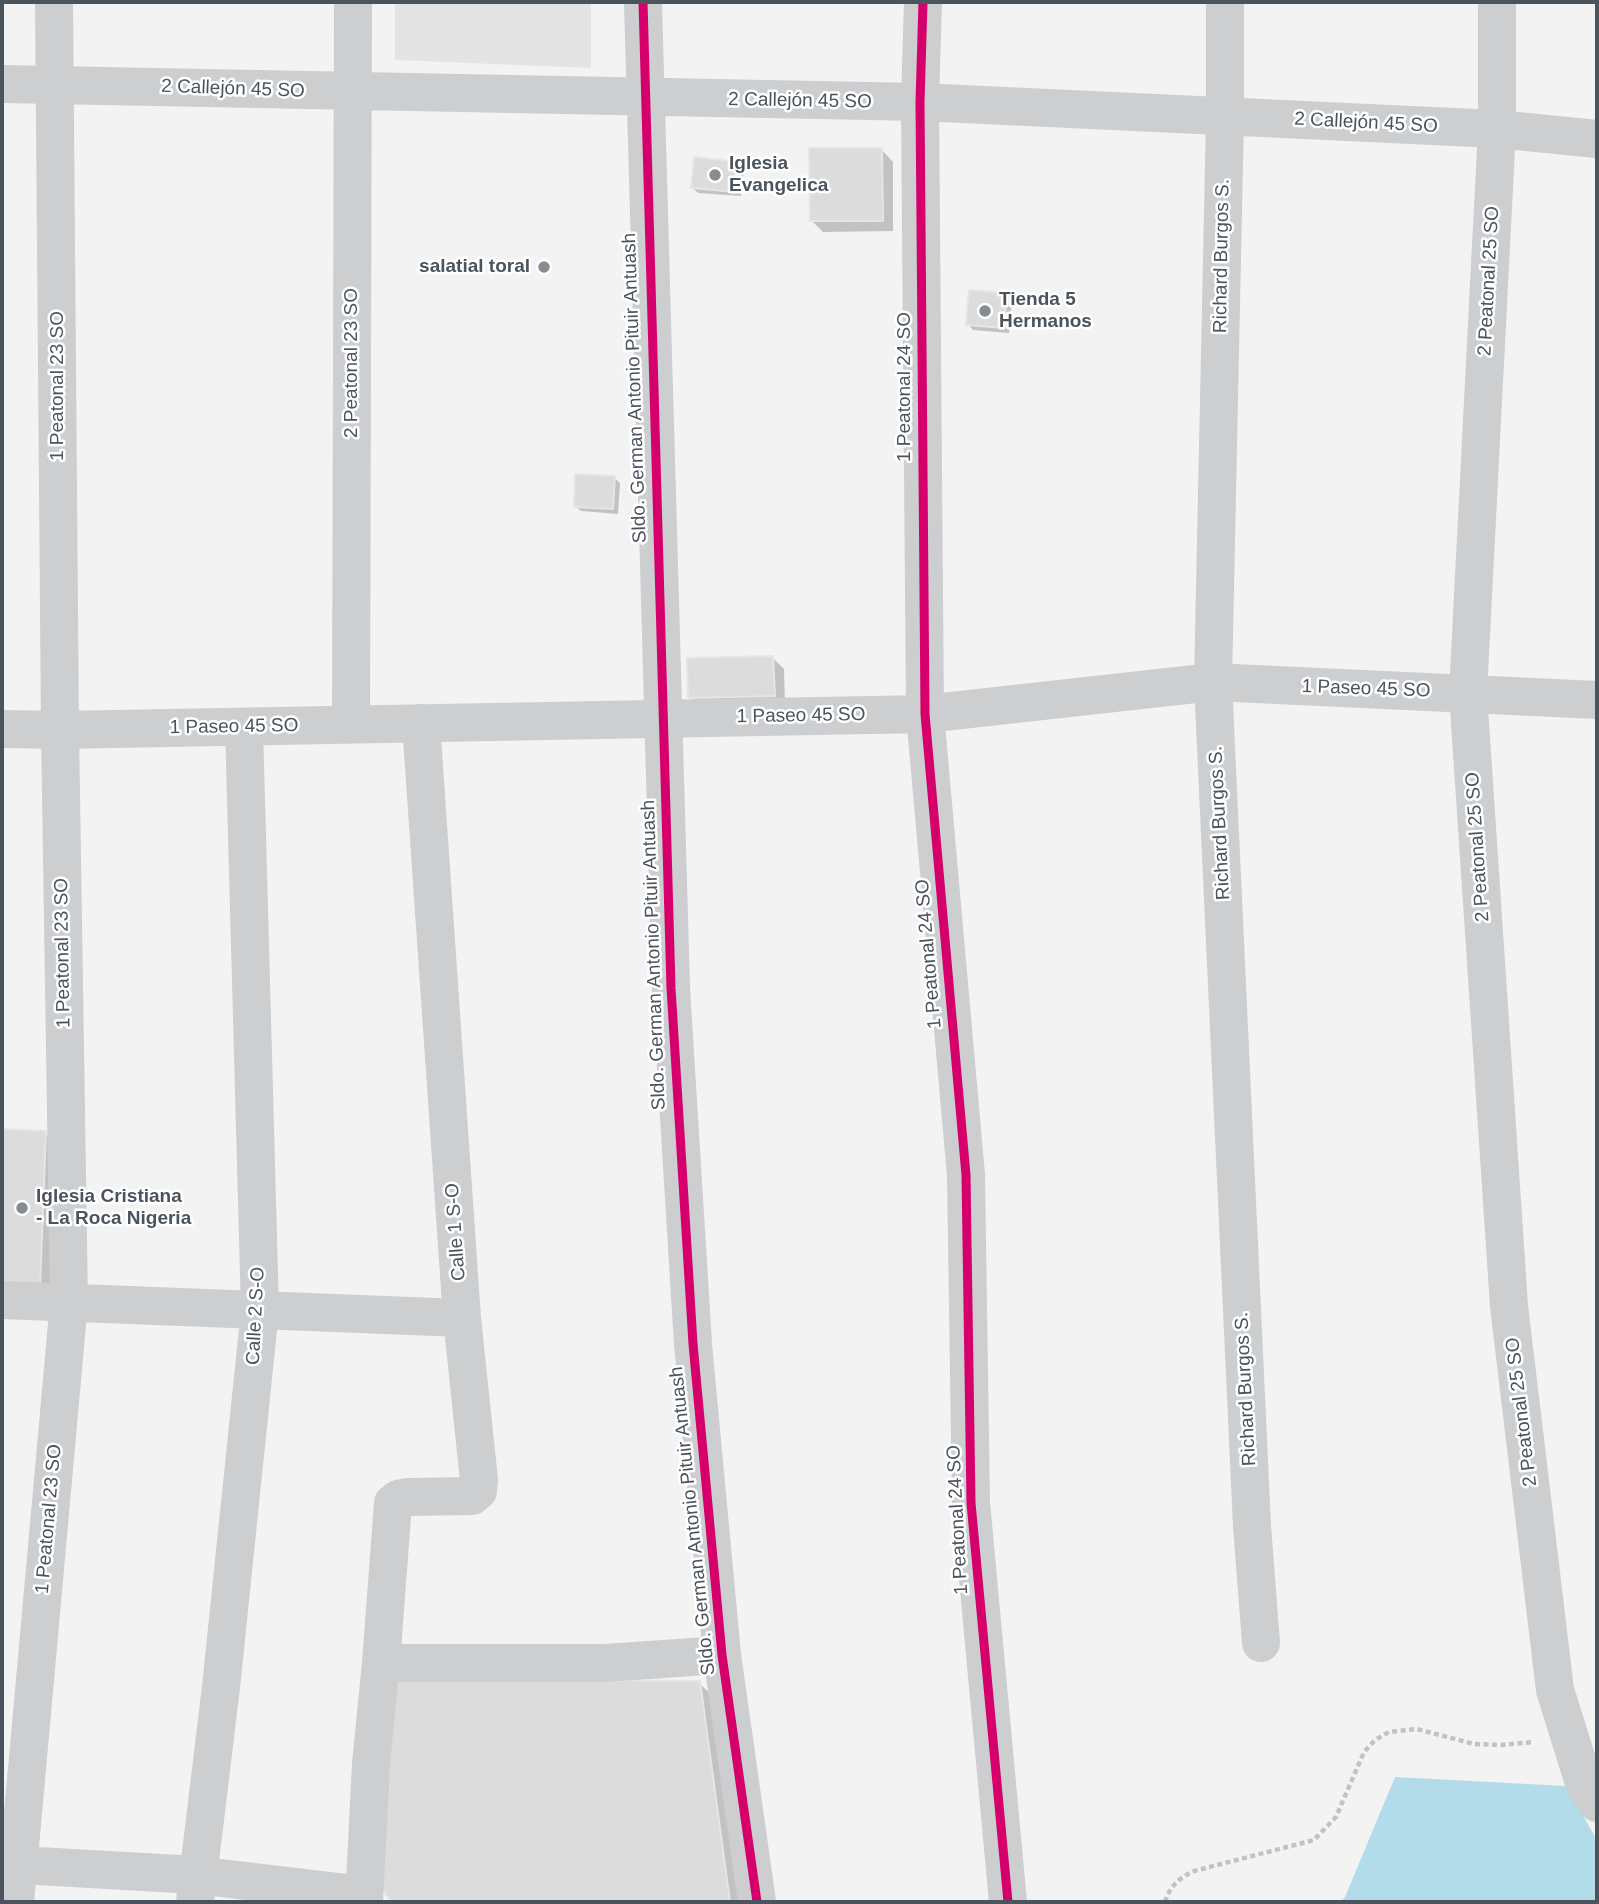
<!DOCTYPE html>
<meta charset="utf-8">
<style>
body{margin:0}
#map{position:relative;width:1599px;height:1904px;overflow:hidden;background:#f3f3f3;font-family:Arial,sans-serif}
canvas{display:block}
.frame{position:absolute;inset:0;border:4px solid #4b545d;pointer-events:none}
</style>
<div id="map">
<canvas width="1599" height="1904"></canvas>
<div class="frame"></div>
</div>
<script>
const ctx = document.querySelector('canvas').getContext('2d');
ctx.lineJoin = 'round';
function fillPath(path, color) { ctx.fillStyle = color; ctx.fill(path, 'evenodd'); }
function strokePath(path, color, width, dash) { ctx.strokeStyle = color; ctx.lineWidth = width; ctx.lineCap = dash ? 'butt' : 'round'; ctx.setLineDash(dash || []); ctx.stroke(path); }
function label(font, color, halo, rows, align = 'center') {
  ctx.font = font + ' Arial,sans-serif'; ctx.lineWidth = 5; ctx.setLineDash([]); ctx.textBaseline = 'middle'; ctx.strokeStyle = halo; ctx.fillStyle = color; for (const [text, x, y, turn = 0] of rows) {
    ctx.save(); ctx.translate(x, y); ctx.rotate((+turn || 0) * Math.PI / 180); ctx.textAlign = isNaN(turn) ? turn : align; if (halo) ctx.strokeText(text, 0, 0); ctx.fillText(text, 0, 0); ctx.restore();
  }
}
fillPath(new Path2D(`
 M 395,2 L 591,2 L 591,68 L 395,60 Z`), '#e5e4e4');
fillPath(new Path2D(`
 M 1395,1777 L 1566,1786 L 1597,1840 L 1597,1902 L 1340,1902 L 1345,1897 Z`), '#b2dce9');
fillPath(new Path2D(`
 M 882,150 L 893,162 L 893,231 L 823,232 L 812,221 Z
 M 739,163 L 744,169 L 741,196 L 698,193 L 693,188 Z
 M 1007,295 L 1012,300 L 1009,333 L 973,330 L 968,324 Z
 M 614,477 L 620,483 L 618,514 L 581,511 L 575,506 Z
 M 773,658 L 784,669 L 785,707 L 702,709 L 690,697 Z
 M 2,1131 L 45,1133 L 68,1156 L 63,1309 L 2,1307 Z
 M 699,1683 L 723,1706 L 749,1902 L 396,1902 L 383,1889 Z`), '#0003');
const building = new Path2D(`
 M 809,148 L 882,148 L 883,221 L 810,221 Z
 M 694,157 L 739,162 L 736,192 L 691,188 Z
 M 969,290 L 1007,293 L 1004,328 L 966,325 Z
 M 575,474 L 615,476 L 613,509 L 574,507 Z
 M 773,656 L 775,696 L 688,698 L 687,658 Z
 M 2,1129 L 46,1131 L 40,1287 L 2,1285 Z
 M 397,1679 L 700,1681 L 730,1902 L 392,1902 L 382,1890 L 378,1876 Z`);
fillPath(building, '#dcdcdd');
strokePath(building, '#e4e5e5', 2);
strokePath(new Path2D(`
 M 1165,1902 C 1170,1886 1179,1878 1194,1871 L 1314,1840 L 1336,1817 L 1364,1752 L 1375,1740 L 1389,1732 L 1417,1729 L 1474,1744 L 1501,1745 L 1533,1742`), '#bcc5c3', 4.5, [5, 3.5]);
strokePath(new Path2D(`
 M 643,2 L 671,988 L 693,1344 L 722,1655 L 757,1902
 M 923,2 L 920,102 L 925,714 L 966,1175 L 971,1503 L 1008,1902
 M 1225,2 L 1225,117 L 1213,682 L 1252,1526 L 1261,1643
 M 1497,2 L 1497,129 L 1468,693 L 1509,1306 L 1555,1690 L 1585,1786 L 1597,1803
 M 2,84 L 920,102 L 1497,129 L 1597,139
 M 351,725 L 353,2
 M 2,729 L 60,730 L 925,714 L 1213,682 L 1597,700
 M 2,1300 L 462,1318
 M 381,1663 L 393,1503 L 398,1499 L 408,1497 L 472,1496 L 478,1491 L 479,1480 L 462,1318 L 421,723
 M 2,1864 L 196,1875 L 364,1895
 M 15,1902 L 69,1302 L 60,730 L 54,2
 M 195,1902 L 221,1687 L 260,1310 L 244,727
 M 364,1902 L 371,1764 L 381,1663 L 605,1663 L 722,1655`), '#ccced0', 38);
strokePath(new Path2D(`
 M 643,2 L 671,988 L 693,1344 L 722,1655 L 757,1902
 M 923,2 L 920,102 L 925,714 L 966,1175 L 971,1503 L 1008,1902`), '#d6006c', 9);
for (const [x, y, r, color] of [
 [715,175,7,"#868c92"],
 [544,267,7,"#868c92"],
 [985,311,7,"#868c92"],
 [22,1208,7,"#868c92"]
]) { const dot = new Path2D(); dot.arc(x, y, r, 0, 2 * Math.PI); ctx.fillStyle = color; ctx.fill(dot); strokePath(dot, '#fff', 2.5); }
label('19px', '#4b545d', '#fff', [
 ["2 Callejón 45 SO",233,89,2],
 ["2 Callejón 45 SO",800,101,1],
 ["2 Callejón 45 SO",1366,123,3],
 ["Richard Burgos S.",1222,256,-89],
 ["2 Peatonal 25 SO",1489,281,-87],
 ["2 Peatonal 23 SO",352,363,-90],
 ["1 Peatonal 23 SO",58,386,-90],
 ["1 Peatonal 24 SO",905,387,-90],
 ["Sldo. German Antonio Pituir Antuash",635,388,-92],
 ["1 Paseo 45 SO",1366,689,2],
 ["1 Paseo 45 SO",801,716,-1],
 ["1 Paseo 45 SO",234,727,-1],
 ["Richard Burgos S.",1220,823,-93],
 ["2 Peatonal 25 SO",1478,847,-94],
 ["1 Peatonal 23 SO",63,953,-91],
 ["1 Peatonal 24 SO",929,954,-95],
 ["Sldo. German Antonio Pituir Antuash",654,955,-92],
 ["Calle 1 S-O",456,1232,-94],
 ["Calle 2 S-O",256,1316,-87],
 ["Richard Burgos S.",1246,1389,-93],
 ["2 Peatonal 25 SO",1522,1412,-97],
 ["1 Peatonal 23 SO",49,1519,-85],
 ["1 Peatonal 24 SO",958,1520,-93],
 ["Sldo. German Antonio Pituir Antuash",693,1521,-96]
]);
label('bold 19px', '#4b545d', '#fff', [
 ["Iglesia",729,164],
 ["Evangelica",729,186],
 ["salatial toral",530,267,"right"],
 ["Tienda 5",999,300],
 ["Hermanos",999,322],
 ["Iglesia Cristiana",36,1197],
 ["- La Roca Nigeria",36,1219]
], 'left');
</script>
